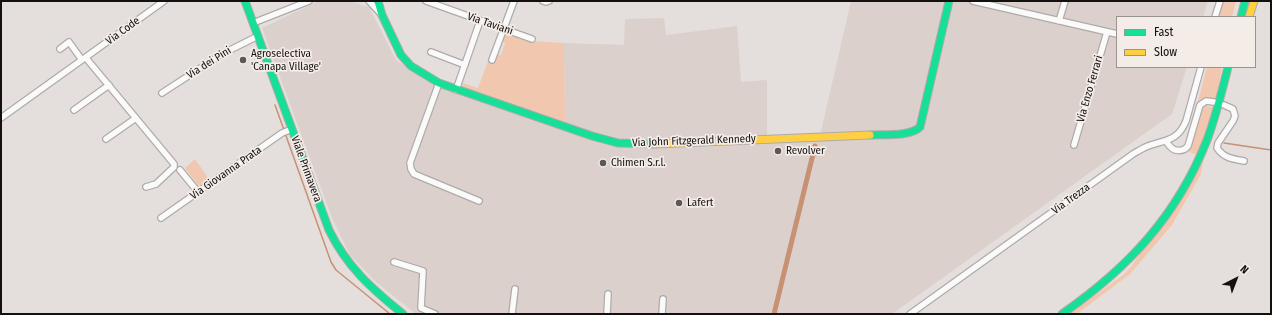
<!DOCTYPE html>
<style>
body{margin:0}
#map{position:relative;width:1272px;height:315px;overflow:hidden;background:#e4dfdd;font-family:"Fira Sans Condensed",sans-serif}
canvas{display:block}
.frame{position:absolute;inset:0;border:2px solid #13100f;pointer-events:none}
.legend{position:absolute;left:1116px;top:16px;width:140px;height:52px;box-sizing:border-box;background:#f4ece7;border:1px solid #9a9491;margin:0;padding:5px 7px;list-style:none;font-size:12px;color:#13100f}
.legend li{display:flex;align-items:center;gap:8px;height:20px}
.legend b{width:20px;border:1px solid #9a9491}
.north{position:absolute;left:1216px;top:259px;width:40px;height:40px;-webkit-text-stroke:3px #f4ece7;paint-order:stroke;rotate:42deg;font-size:11px;font-weight:700;line-height:16px;text-align:center;color:#13100f}
.north::after{content:'';display:block;margin:auto;width:14px;height:18px;background:#13100f;clip-path:polygon(50% 0,100% 100%,50% 72%,0 100%)}
</style>
<div id="map">
<canvas width="1272" height="315"></canvas>
<div class="frame"></div>
<ul class="legend">
<li><b style="height:5px;background:#16e098"></b>Fast</li>
<li><b style="height:5px;background:#ffcf43"></b>Slow</li>
</ul>
<div class="north">N</div>
</div>
<script>
const ctx = document.querySelector('canvas').getContext('2d');
ctx.lineJoin = 'round';
function fillPath(path, color) { ctx.fillStyle = color; ctx.fill(path, 'evenodd'); }
function strokePath(path, color, width, dash) { ctx.strokeStyle = color; ctx.lineWidth = width; ctx.lineCap = dash ? 'butt' : 'round'; ctx.setLineDash(dash || []); ctx.stroke(path); }
function label(font, color, halo, rows, align = 'center') {
  ctx.font = font + ' "Fira Sans Condensed",sans-serif'; ctx.lineWidth = 3.5; ctx.setLineDash([]); ctx.textBaseline = 'middle'; ctx.strokeStyle = halo; ctx.fillStyle = color; for (const [text, x, y, turn = 0] of rows) {
    ctx.save(); ctx.translate(x, y); ctx.rotate((+turn || 0) * Math.PI / 180); ctx.textAlign = isNaN(turn) ? turn : align; if (halo) ctx.strokeText(text, 0, 0); ctx.fillText(text, 0, 0); ctx.restore();
  }
}
fillPath(new Path2D(`
 M 319,1 L 349,1 L 369,7 L 396,60 L 437,86 L 563,129 L 565,122 L 564,43 L 624,45 L 625,19 L 664,18 L 666,35 L 737,26 L 741,82 L 767,80 L 767,143 L 819,140 L 851,1 L 1208,1 L 1203,17 L 1117,17 L 1117,67 L 1187,67 L 1172,114 L 892,314 L 416,314 L 376,282 L 350,255 L 332,218 L 262,28 Z`), '#dbd0cb');
fillPath(new Path2D(`
 M 1221,1 L 1236,1 L 1232,17 L 1217,17 Z
 M 504,32 L 532,41 L 564,43 L 565,122 L 487,97 L 463,87 L 463,83 L 478,88 L 488,61 L 493,63 L 496,55 L 501,55 L 505,43 L 502,41 Z
 M 1207,67 L 1222,67 L 1216,99 C 1208,97 1203,99 1197,105 Z
 M 1207,102 L 1207,106 L 1214,107 L 1197,155 L 1187,151 C 1199,137 1193,114 1207,102 Z
 M 1204,157 L 1201,174 L 1172,225 L 1130,274 L 1077,314 L 1069,314 L 1123,275 L 1131,267 Z
 M 195,159 L 209,179 L 201,185 L 198,185 L 185,168 Z`), '#f2c7af');
strokePath(new Path2D(`
 M 275,105 L 284,130
 M 285,133 L 331,262 L 336,270 L 390,314
 M 1224,143 L 1271,150`), '#c79173', 1.5);
strokePath(new Path2D(`
 M 774,314 L 815,146`), '#c79173', 5);
const street = new Path2D(`
 M 369,1 L 381,14
 M 426,1 L 532,39
 M 543,1 L 546,2 L 549,1
 M 973,1 L 1117,34
 M 1215,17 L 1220,1
 M 1059,21 L 1065,1
 M 253,23 L 309,1
 M 60,49 L 69,42 L 82,60
 M 431,52 L 465,65
 M 86,58 L 174,164 L 174,167 L 156,184 L 146,187
 M 492,60 L 514,1
 M 439,83 L 410,163 L 411,169 L 414,174 L 479,201
 M 456,90 L 480,21
 M 162,93 L 222,54 L 258,36
 M 1224,105 L 1233,109 L 1235,116 L 1233,121 L 1218,143 L 1217,148 C 1224,158 1232,159 1244,161
 M 74,110 L 109,85
 M 1,118 L 164,1
 M 106,139 L 136,118
 M 1166,141 C 1171,149 1176,153 1185,149 L 1188,146 L 1200,105 L 1206,101 L 1214,102
 M 1074,145 L 1107,32
 M 180,170 L 198,192
 M 161,218 L 282,133 L 292,129
 M 394,262 L 423,271 L 421,308 L 435,314
 M 512,314 L 515,289
 M 607,314 L 608,294
 M 662,314 L 663,299
 M 910,314 L 1133,154 C 1138,151 1143,148 1148,146 C 1165,140 1178,141 1186,121 L 1201,67`);
const fast = new Path2D(`
 M 245,1 L 329,230 C 347,267 372,289 403,314
 M 378,1 L 382,15 L 401,55 L 411,66 L 439,83 L 592,136 L 618,143 L 655,144
 M 1241,17 L 1245,1
 M 870,135 C 883,134 910,137 920,127 L 949,1
 M 1062,314 C 1128,268 1177,216 1207,140 C 1216,116 1222,91 1228,67`);
const slow = new Path2D(`
 M 1249,17 L 1254,1
 M 655,144 L 870,135`);
strokePath(street, '#aeaba9', 8);
strokePath(fast, '#aeaba9', 9);
strokePath(slow, '#aeaba9', 9);
strokePath(street, '#fbfafa', 5.5);
strokePath(fast, '#16e098', 7);
strokePath(slow, '#ffcf43', 7);
for (const [x, y, r, color] of [
 [243,60,4,"#5c5857"],
 [778,151,4,"#5c5857"],
 [603,163,4,"#5c5857"],
 [679,203,4,"#5c5857"]
]) { const dot = new Path2D(); dot.arc(x, y, r, 0, 2 * Math.PI); ctx.fillStyle = color; ctx.fill(dot); strokePath(dot, '#f4ece7', 1.5); }
label('11px', '#13100f', '#f4ece7', [
 ["Via Taviani",490,24,19],
 ["Via Code",123,31,-36],
 ["Via dei Pini",209,63,-32],
 ["Via Enzo Ferrari",1090,89,-74],
 ["Via John Fitzgerald Kennedy",694,141,-2],
 ["Viale Primavera",306,169,70],
 ["Via Giovanna Prata",226,173,-35],
 ["Via Trezza",1071,199,-36]
]);
label('11px', '#13100f', '#f4ece7', [
 ["Agroselectiva",251,54],
 ["'Canapa Village'",251,67],
 ["Revolver",786,151],
 ["Chimen S.r.l.",611,163],
 ["Lafert",687,203]
], 'left');
</script>
